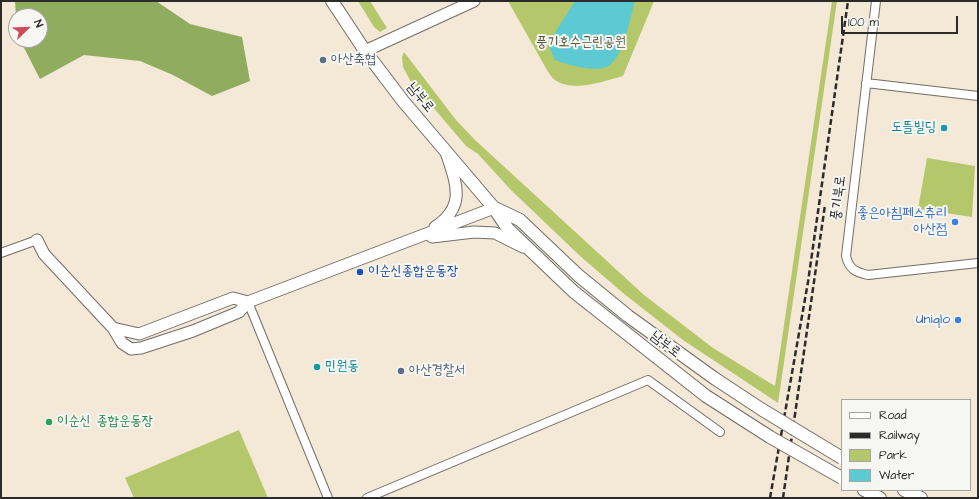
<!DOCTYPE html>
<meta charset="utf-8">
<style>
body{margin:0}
#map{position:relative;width:979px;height:499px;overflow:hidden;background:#f4e8d6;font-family:"Architects Daughter",sans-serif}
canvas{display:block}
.frame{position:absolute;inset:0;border:2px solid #2b2b2b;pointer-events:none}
.legend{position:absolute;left:841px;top:399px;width:130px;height:92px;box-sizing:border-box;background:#f6f6f2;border:1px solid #a5a5a2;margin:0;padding:5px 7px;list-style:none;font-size:12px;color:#2b2b2b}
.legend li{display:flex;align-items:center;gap:8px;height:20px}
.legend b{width:20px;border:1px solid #a5a5a2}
.north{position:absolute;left:8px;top:8px;width:40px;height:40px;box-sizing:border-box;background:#f6f6f2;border:1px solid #a5a5a2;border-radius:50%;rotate:67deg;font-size:11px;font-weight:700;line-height:16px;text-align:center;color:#2b2b2b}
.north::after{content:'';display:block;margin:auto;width:14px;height:18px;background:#d1495b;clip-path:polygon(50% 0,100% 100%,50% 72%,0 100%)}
.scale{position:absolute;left:841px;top:16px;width:117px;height:18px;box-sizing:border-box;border:2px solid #2b2b2b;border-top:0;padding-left:5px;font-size:12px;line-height:14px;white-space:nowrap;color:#2b2b2b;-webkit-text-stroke:3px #f6f6f2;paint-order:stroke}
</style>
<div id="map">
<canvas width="979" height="499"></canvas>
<div class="frame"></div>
<ul class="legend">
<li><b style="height:5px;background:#fff"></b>Road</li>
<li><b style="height:5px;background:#2b2b2b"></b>Railway</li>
<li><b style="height:11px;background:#b4c76b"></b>Park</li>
<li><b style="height:11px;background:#5dcad3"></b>Water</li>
</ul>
<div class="north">N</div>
<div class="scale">100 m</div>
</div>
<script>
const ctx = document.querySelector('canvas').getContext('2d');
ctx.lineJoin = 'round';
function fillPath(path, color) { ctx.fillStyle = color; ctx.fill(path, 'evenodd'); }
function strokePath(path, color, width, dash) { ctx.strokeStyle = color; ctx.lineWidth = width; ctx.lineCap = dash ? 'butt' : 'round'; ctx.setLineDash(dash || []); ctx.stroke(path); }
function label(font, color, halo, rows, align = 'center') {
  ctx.font = font + ' "Architects Daughter","Poor Story",sans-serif'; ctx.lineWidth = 4; ctx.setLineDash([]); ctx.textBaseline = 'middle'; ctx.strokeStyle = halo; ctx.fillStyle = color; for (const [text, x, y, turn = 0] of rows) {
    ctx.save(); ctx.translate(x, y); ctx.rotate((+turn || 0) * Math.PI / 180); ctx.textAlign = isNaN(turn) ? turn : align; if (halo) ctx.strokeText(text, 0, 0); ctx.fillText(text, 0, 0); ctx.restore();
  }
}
fillPath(new Path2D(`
 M 358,1 L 370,1 L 387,28 L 380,32 L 374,27 Z
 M 508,1 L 654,1 L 623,76 C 603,81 575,93 555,80 C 552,78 549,73 547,70 Z
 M 832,1 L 837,1 L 778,403 L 683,340 L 623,293 L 579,255 L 511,190 L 478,154 L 466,146 L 410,80 L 403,67 L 402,57 L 404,52 L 456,120 L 475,140 L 644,295 L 713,348 L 775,386 Z
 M 927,158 L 975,166 L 972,217 L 918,209 Z
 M 239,430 L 268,498 L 134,498 L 125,478 Z`), '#b4c76b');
fillPath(new Path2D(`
 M 15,1 L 156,1 L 190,24 L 242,37 L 250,81 L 212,96 L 173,75 L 140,61 L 84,55 L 40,79 L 20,40 L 40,40 L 40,16 L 16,16 Z`), '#8fac5f');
fillPath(new Path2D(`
 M 575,1 L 635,1 C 629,21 626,50 610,65 C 599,74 567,65 555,60 L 549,47 L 551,39 Z`), '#5dcad3');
const minor = new Path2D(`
 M 876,1 L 846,256 C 849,269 855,272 868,275 L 978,263
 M 866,83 L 978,96
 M 1,253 L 37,240
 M 248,302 L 328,498
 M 367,498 L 648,380 L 720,432`);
const tertiary = new Path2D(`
 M 365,51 L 474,1
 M 435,227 C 467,206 456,183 446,152
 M 432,237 L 474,232 L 495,233 L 523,247
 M 37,240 L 44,254 L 113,328 L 122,343 L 131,349 L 141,348 L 193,331 L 239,312 L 248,302 L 494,208
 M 113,328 L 139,334 L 233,298 L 248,302`);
const secondary = new Path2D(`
 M 332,1 L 365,51 L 403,101 L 494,208 L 508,229 L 574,292 L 706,396
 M 495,208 L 520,220 L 579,276 L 628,316 L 714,378
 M 864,490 L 880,498
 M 904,490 L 921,498`);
strokePath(minor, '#716d67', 10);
strokePath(tertiary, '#716d67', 13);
strokePath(secondary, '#716d67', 14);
strokePath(minor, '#fff', 8);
strokePath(tertiary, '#fff', 11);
strokePath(secondary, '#fff', 12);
strokePath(new Path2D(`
 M 770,498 L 808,282 L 848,1
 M 783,498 L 825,205`), '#2b2b2b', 2.5, [6, 3]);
const secondaryBridge = new Path2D(`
 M 714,378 L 761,409 L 842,458
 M 706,396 L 770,437 L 842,478`);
strokePath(secondaryBridge, '#716d67', 14, []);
strokePath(secondaryBridge, '#fff', 12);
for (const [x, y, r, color] of [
 [323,60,4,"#5c6f8a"],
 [944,128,4,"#0f9aa8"],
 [955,222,4,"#3f7fe0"],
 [360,272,4,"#1a4fb4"],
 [958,320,4,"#3f7fe0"],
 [317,367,4,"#0f9aa8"],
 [401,371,4,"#5c6f8a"],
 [49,422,4,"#2e9e5b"]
]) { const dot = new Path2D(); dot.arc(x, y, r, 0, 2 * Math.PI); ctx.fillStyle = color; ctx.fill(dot); strokePath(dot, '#f6f6f2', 1.5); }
label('14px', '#545a3e', '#f6f6f2', [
 ["풍기호수근린공원",581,43]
]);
label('14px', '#4e5e75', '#f6f6f2', [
 ["아산축협",331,60],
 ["아산경찰서",409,371]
], 'left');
label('14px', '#2b2b2b', '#f6f6f2', [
 ["남부로",420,98,51],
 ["풍기북로",839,198,-83],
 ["남부로",665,345,38]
]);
label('14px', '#0d838f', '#f6f6f2', [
 ["도뜰빌딩",936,128],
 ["민원동",325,367,"left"]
], 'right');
label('14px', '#366cbe', '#f6f6f2', [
 ["좋은아침페스츄리",947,214],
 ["아산점",947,230],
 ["Uniqlo",950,320]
], 'right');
label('14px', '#164399', '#f6f6f2', [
 ["이순신종합운동장",368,272]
], 'left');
label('14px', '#27864d', '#f6f6f2', [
 ["이순신 종합운동장",57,422]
], 'left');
</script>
